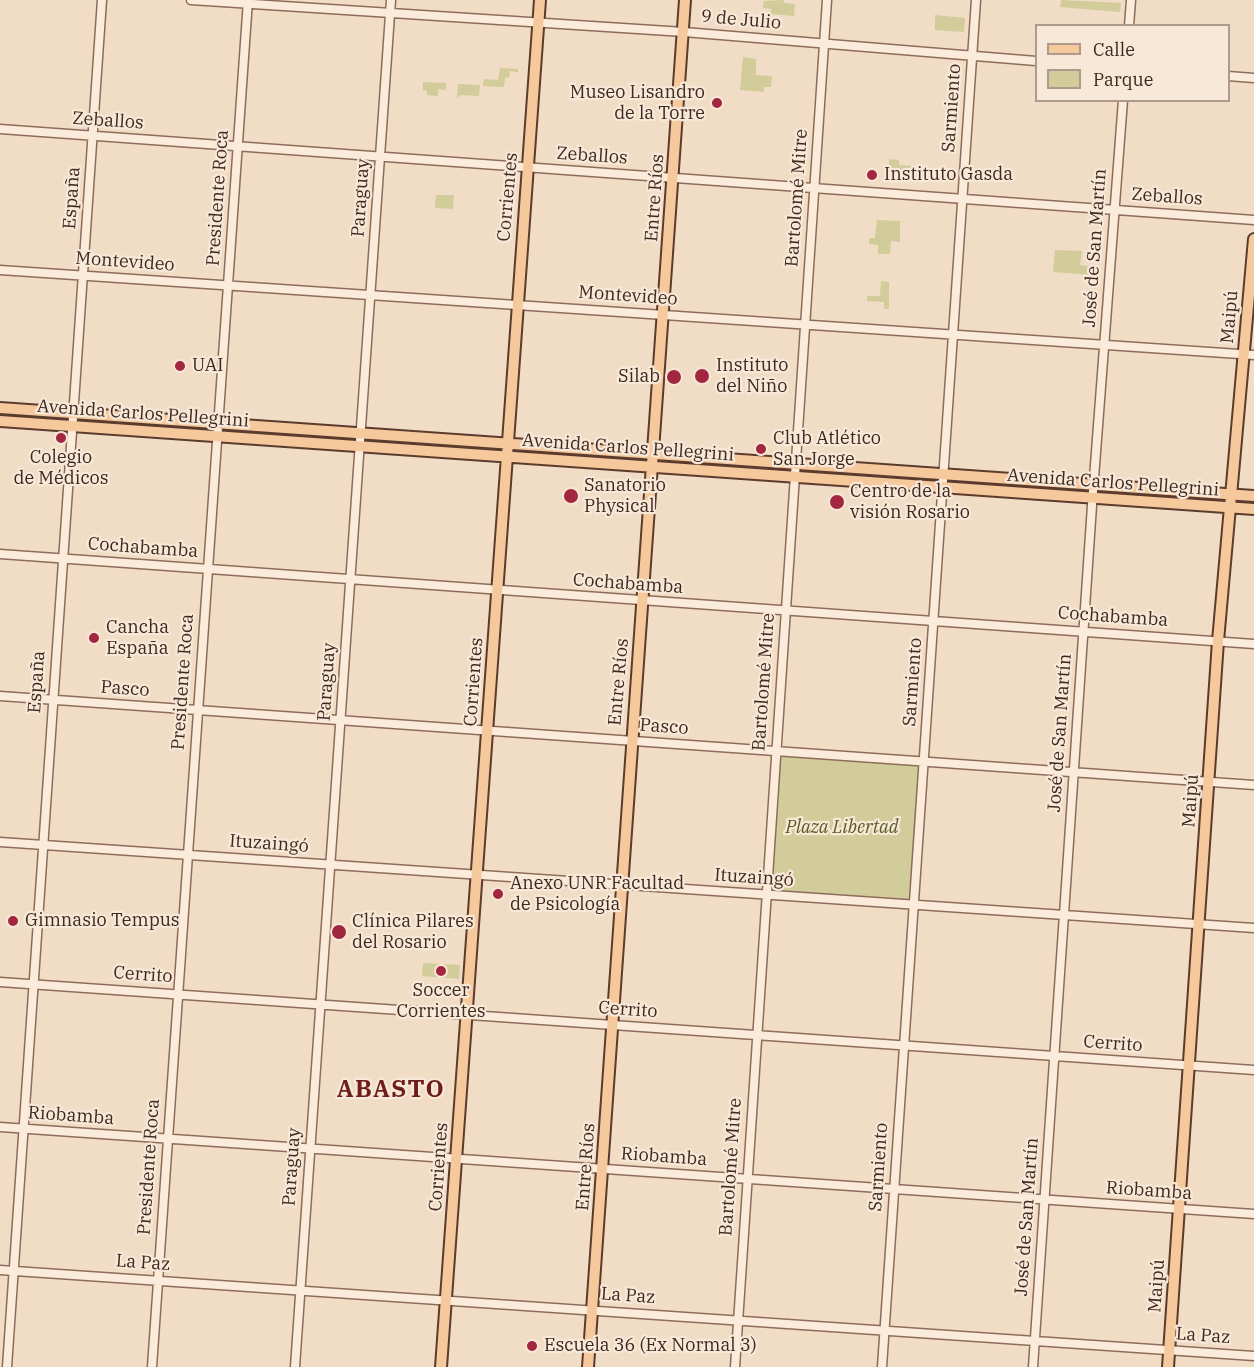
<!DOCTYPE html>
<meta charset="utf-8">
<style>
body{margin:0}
#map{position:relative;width:1254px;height:1367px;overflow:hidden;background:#f1dcc6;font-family:"IBM Plex Serif",serif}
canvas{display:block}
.legend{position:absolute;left:1035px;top:24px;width:195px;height:78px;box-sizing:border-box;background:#f8e8d7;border:2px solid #ae9b8d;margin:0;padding:8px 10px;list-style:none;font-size:18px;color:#3e281f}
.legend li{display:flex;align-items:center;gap:12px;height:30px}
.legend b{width:30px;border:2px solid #ae9b8d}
</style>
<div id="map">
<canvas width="1254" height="1367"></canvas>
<ul class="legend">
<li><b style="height:8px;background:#f6c99d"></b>Calle</li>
<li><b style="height:16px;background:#d1cc99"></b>Parque</li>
</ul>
</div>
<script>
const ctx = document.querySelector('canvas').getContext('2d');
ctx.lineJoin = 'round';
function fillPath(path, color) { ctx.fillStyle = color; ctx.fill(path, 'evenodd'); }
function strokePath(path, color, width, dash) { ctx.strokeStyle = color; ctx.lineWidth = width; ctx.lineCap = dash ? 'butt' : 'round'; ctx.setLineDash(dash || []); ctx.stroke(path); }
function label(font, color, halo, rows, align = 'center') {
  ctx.font = font + ' "IBM Plex Serif",serif'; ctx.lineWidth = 4.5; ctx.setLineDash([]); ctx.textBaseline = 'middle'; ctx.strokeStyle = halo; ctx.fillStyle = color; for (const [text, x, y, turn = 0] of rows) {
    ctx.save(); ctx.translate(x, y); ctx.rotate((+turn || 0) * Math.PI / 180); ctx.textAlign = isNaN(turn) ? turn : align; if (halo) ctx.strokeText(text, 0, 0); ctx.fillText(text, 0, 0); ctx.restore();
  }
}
fillPath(new Path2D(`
 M 784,0 L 784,3 L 795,4 L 794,16 L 771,14 L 771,9 L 763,8 L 764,1 Z
 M 1061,0 L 1121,3 L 1120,12 L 1060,7 Z
 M 935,15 L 965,18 L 964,32 L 935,30 Z
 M 743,57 L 756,59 L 756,75 L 772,76 L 771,87 L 764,87 L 764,92 L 740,90 Z
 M 500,68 L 518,69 L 518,72 L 509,71 L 510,77 L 505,78 L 504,87 L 483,86 L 484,79 L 498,80 Z
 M 423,82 L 446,83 L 446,90 L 438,89 L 438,96 L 427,95 L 427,91 L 423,90 Z
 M 458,84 L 480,85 L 479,96 L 461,95 L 457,98 Z
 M 889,159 L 899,160 L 899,165 L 915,166 L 914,173 L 884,171 L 885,165 L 889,165 Z
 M 436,195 L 454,195 L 453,209 L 435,208 Z
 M 877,220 L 900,221 L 900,242 L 891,241 L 890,254 L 878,254 L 878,245 L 869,244 L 869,238 L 875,238 Z
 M 1055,250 L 1082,251 L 1080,265 L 1092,267 L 1092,275 L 1053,272 Z
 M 881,281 L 889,282 L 889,309 L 884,309 L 884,302 L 867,301 L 867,296 L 880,296 Z
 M 0,408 L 1254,496 L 1254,509 L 0,421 Z
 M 775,751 L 923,762 L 914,903 L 765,896 Z
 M 423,963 L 460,965 L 459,979 L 422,976 Z`), '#d1cc99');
const minor = new Path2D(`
 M 191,0 L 684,32 L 1036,61
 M 1129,26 L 1131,0
 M 1228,76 L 1254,78
 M 0,129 L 1254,220
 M 0,270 L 1254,355
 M 0,554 L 1254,644
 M 0,696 L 1254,785
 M 0,842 L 1254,928
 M 0,982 L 1254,1070
 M 0,1127 L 1254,1214
 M 0,1270 L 1254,1356
 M 7,1367 L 102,0
 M 152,1367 L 248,0
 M 295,1367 L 391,0
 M 735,1367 L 827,0
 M 882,1367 L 976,0
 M 1033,1367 L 1093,491 L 1123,100`);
const major = new Path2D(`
 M 0,408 L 1254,496
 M 0,421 L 1254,509
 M 441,1367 L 540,0
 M 588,1367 L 685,0
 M 1168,1367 L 1218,641 L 1254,239`);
strokePath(minor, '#8e6c5a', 11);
strokePath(major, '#5c3b2f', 14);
strokePath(minor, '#fbebdb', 8);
strokePath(major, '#f6c99d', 10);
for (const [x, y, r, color] of [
 [717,103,6,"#a2263f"],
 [872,175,6,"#a2263f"],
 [180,366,6,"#a2263f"],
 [702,376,8,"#a2263f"],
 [674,377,8,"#a2263f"],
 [61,438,6,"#a2263f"],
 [761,449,6,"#a2263f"],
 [571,496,8,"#a2263f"],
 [837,502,8,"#a2263f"],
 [94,638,6,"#a2263f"],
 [498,894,6,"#a2263f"],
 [13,921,6,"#a2263f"],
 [339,932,8,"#a2263f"],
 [441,971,6,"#a2263f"],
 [532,1346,6,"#a2263f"]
]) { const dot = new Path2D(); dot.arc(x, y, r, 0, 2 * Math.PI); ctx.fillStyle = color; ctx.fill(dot); strokePath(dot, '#f8e8d7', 2); }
label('18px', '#3e281f', '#f8e8d7', [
 ["9 de Julio",741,20,5],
 ["Sarmiento",952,108,-86],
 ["Zeballos",108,121,4],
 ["Zeballos",592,156,4],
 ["Corrientes",508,197,-85],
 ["Zeballos",1167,197,4],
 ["España",72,198,-86],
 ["Presidente Roca",218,198,-86],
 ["Paraguay",361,198,-86],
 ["Entre Ríos",655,198,-86],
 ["Bartolomé Mitre",797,198,-86],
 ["José de San Martín",1095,248,-86],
 ["Montevideo",125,262,4],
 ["Montevideo",628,296,4],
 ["Maipú",1230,317,-85],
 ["Avenida Carlos Pellegrini",143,414,4],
 ["Avenida Carlos Pellegrini",628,448,4],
 ["Avenida Carlos Pellegrini",1113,483,4],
 ["Cochabamba",143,548,4],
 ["Cochabamba",628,584,4],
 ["Cochabamba",1113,617,4],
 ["España",37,682,-86],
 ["Presidente Roca",183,682,-86],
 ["Paraguay",327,682,-86],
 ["Corrientes",474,682,-86],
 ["Entre Ríos",619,682,-85],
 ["Bartolomé Mitre",764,682,-86],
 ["Sarmiento",913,682,-86],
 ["Pasco",125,689,4],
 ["Pasco",664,727,4],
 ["José de San Martín",1060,733,-86],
 ["Maipú",1191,801,-86],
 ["Ituzaingó",269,844,4],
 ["Ituzaingó",754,878,4],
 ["Cerrito",143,975,4],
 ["Cerrito",628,1010,4],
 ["Cerrito",1113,1044,4],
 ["Riobamba",71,1116,4],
 ["Riobamba",664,1157,4],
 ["Presidente Roca",149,1167,-86],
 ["Paraguay",292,1167,-86],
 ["Corrientes",439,1167,-86],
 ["Entre Ríos",586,1167,-86],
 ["Bartolomé Mitre",731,1167,-86],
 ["Sarmiento",879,1167,-86],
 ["Riobamba",1149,1191,4],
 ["José de San Martín",1027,1217,-86],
 ["La Paz",143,1263,4],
 ["Maipú",1157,1286,-86],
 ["La Paz",628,1296,4],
 ["La Paz",1203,1336,4]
]);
label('18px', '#3e281f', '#f8e8d7', [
 ["Museo Lisandro",705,93,"right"],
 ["de la Torre",705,114,"right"],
 ["Instituto Gasda",884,175],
 ["UAI",192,366],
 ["Instituto",716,366],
 ["del Niño",716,387],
 ["Silab",660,377,"right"],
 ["Club Atlético",773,439],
 ["San Jorge",773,460],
 ["Colegio",61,458,"center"],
 ["de Médicos",61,479,"center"],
 ["Sanatorio",584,486],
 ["Physical",584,507],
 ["Centro de la",850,492],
 ["visión Rosario",850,513],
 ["Cancha",106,628],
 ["España",106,649],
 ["Anexo UNR Facultad",510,884],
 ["de Psicología",510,905],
 ["Gimnasio Tempus",25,921],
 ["Clínica Pilares",352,922],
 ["del Rosario",352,943],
 ["Soccer",441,991,"center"],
 ["Corrientes",441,1012,"center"],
 ["Escuela 36 (Ex Normal 3)",544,1346]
], 'left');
label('italic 18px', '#585c24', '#f8e8d7', [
 ["Plaza Libertad",842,828]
]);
ctx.letterSpacing = '1.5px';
label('bold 24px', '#6d1d1b', '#f8e8d7', [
 ["ABASTO",391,1090]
]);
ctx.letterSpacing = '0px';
</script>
